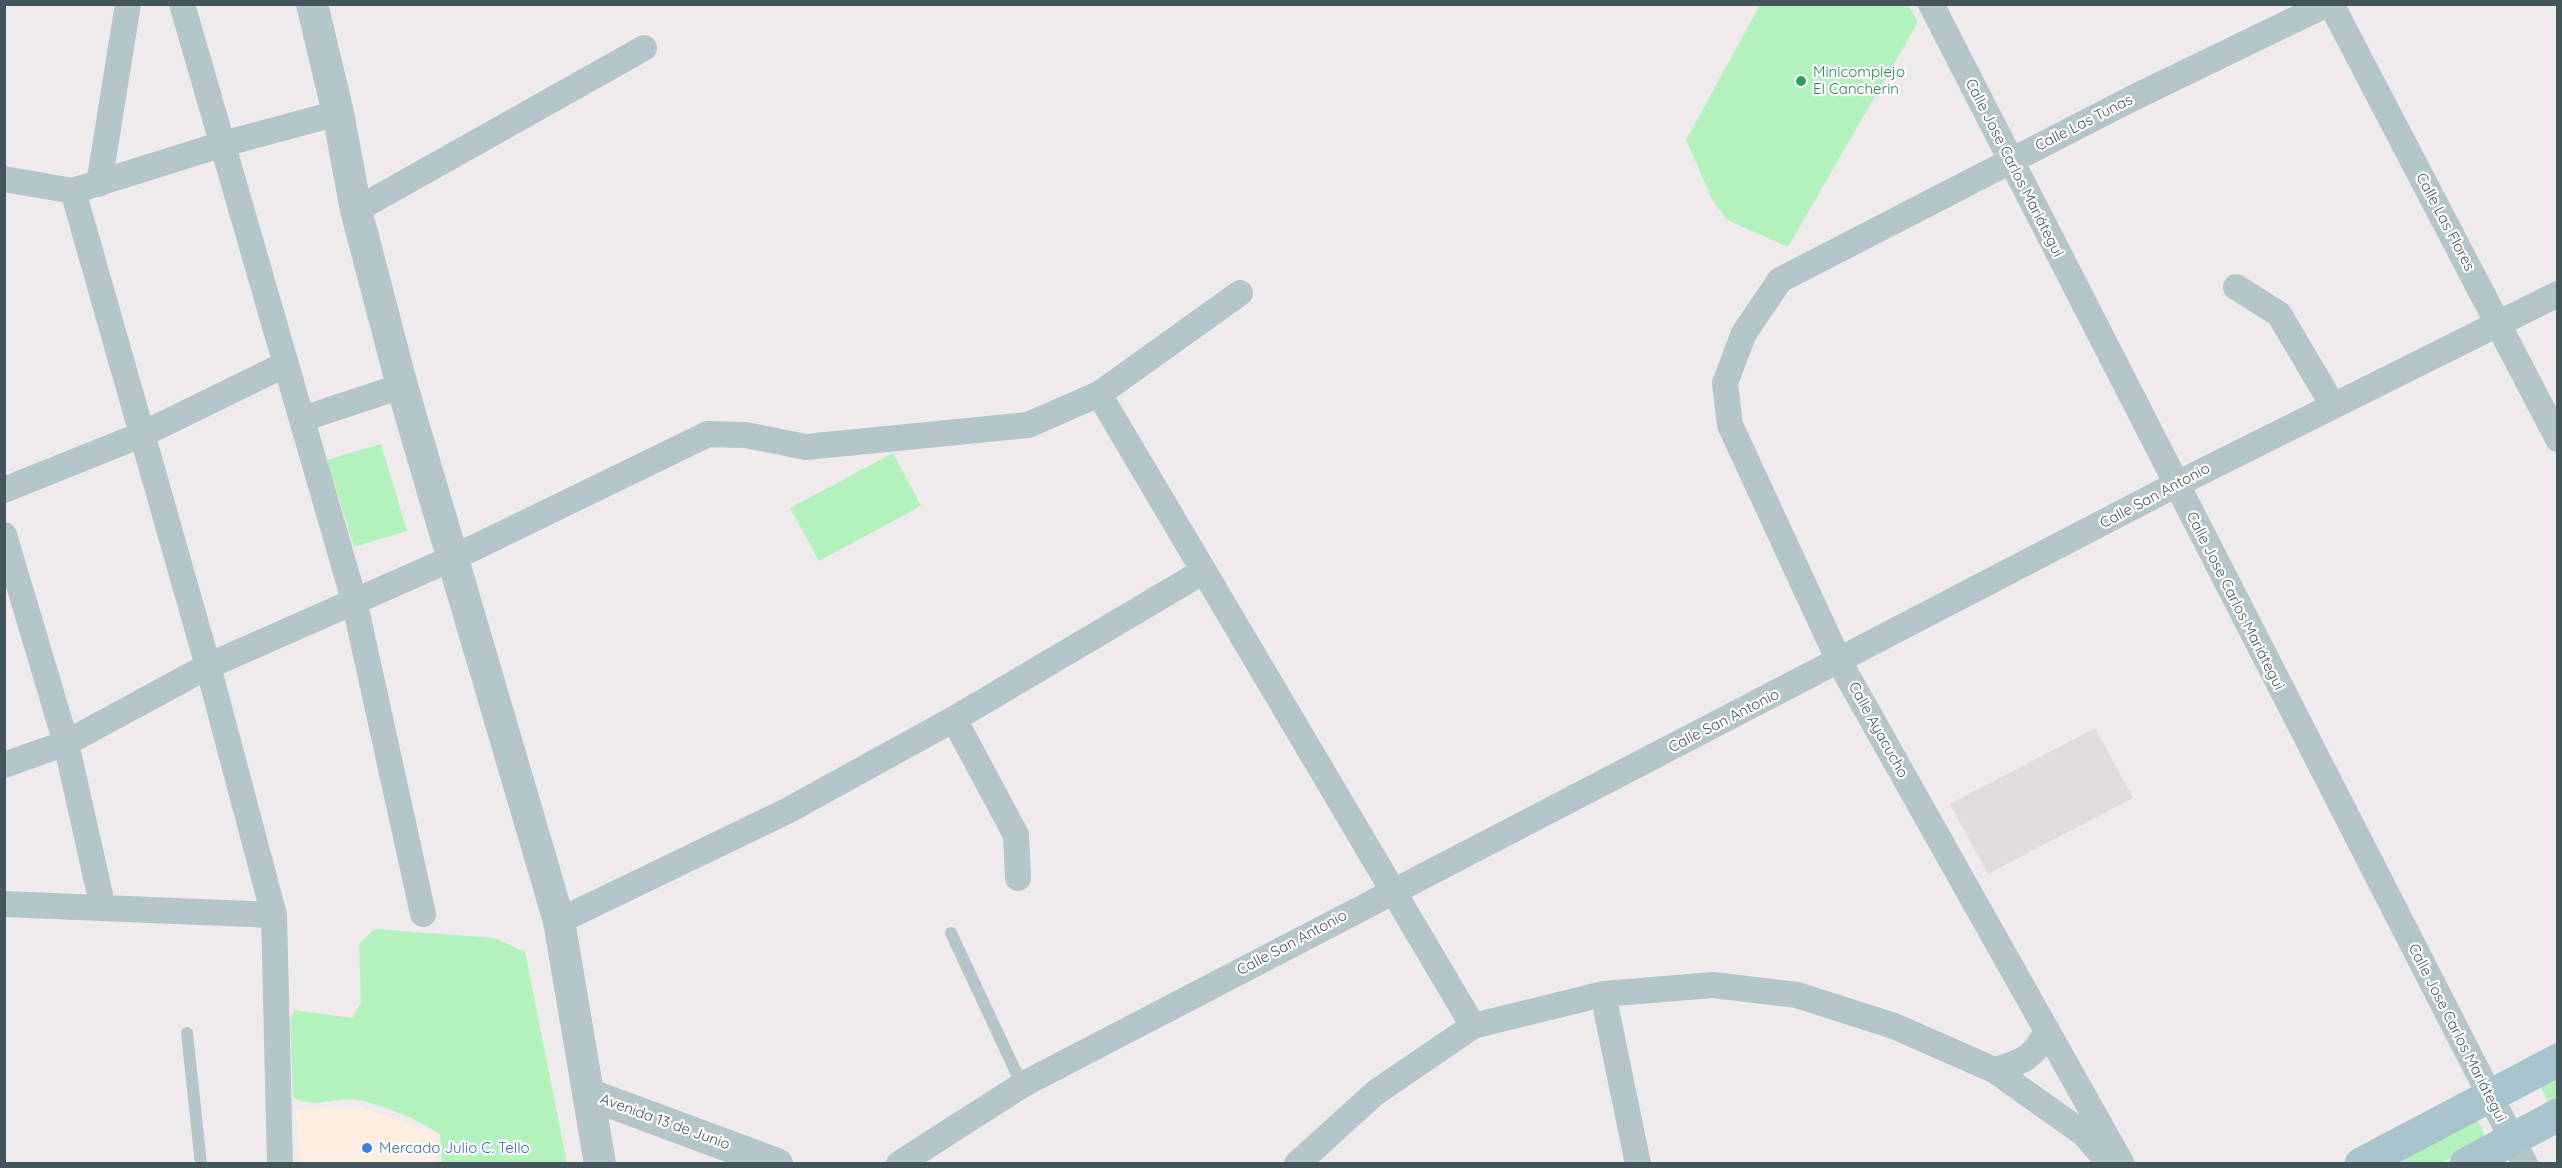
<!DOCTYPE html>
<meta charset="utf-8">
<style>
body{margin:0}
#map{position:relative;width:2562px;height:1168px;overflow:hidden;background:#efebec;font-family:Quicksand,sans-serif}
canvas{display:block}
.frame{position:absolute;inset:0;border:6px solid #43555b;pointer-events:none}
</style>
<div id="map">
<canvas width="2562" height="1168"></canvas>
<div class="frame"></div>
</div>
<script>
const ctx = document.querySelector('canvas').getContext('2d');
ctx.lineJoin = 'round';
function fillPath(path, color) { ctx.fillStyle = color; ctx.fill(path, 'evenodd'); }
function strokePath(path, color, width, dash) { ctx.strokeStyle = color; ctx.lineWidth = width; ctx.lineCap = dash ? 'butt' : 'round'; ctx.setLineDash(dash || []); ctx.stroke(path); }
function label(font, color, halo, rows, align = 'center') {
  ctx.font = font + ' Quicksand,sans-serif'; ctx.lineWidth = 4.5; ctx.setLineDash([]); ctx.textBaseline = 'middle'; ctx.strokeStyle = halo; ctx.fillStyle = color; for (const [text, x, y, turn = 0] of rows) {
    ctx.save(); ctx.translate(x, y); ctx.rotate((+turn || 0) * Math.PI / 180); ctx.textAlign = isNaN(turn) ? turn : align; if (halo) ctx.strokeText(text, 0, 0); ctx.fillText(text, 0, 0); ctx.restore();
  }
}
fillPath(new Path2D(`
 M 357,1106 L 435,1133 L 437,1163 L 299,1163 L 296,1109 Z`), '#fdeee1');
fillPath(new Path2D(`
 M 2095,728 L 2133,798 L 1988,874 L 1950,804 Z`), '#e0dcde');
fillPath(new Path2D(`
 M 1760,5 L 1908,5 L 1918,22 L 1788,247 L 1727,220 L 1712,199 L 1686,140 Z
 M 381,444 L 407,531 L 354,547 L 327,460 Z
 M 893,453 L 921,506 L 819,561 L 790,508 Z
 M 374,929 L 495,938 L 525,952 L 567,1163 L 442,1163 L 440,1135 C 423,1121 380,1104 358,1100 C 337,1096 313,1110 293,1097 L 290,1020 L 294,1010 L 352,1018 L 361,1003 L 359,944 Z
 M 2557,1071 L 2557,1097 L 2548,1102 L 2538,1081 Z
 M 2477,1119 L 2487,1140 L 2441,1163 L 2390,1164 Z`), '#b4f2bd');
strokePath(new Path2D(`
 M 951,933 L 1022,1085
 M 187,1033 L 201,1164`), '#b5c6cb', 12);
strokePath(new Path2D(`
 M 182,4 L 354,600 L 423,914
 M 1931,4 L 2525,1164
 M 2331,4 L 2558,439
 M 4,179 L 73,191 L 223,144 L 338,113
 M 99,184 L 128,4
 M 73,191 L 208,666 L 274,915 L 280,1164
 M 356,210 L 644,48
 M 2236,287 L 2279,314 L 2332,404
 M 1099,394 L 1473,1026
 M 302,419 L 402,386
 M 4,490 L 141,435 L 286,364
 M 4,535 L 66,743 L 103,908
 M 954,719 L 1016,835 L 1018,878
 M 4,765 L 66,743 L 208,666 L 453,558 L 708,434 L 746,435 L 806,447 L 1028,425 L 1099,394 L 1240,293
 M 4,904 L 274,915
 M 559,921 L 787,811 L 954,719 L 1204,571
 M 1603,994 L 1638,1164
 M 1994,1070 C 2022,1063 2035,1057 2047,1030
 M 899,1164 L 1022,1085 L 2175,485 L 2558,294
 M 1297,1164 L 1375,1093 L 1473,1026 L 1603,994 L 1713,985 L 1797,995 L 1894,1026 L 1994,1070 L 2084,1134 L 2110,1164
 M 2122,1164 L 1839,661 L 1730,425 L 1725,383 L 1744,333 L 1780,280 L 2133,98 L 2327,4`), '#b5c6cb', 26);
strokePath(new Path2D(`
 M 312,4 L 338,113 L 356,210 L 402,386 L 559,921 L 600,1164
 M 588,1094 L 777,1164`), '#b5c6cb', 32);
strokePath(new Path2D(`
 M 2361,1164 L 2558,1060
 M 2466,1164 L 2558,1115`), '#a8c5ce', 33);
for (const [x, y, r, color] of [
 [1801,81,6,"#2e9e5b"],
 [367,1148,6,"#3f7fe0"]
]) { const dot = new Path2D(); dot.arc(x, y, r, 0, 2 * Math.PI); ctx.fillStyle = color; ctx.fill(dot); strokePath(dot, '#fff', 2); }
label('15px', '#27864d', '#fff', [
 ["Minicomplejo",1813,72],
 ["El Cancherin",1813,89]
], 'left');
label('15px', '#43555b', '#fff', [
 ["Calle Las Tunas",2084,123,-27],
 ["Calle Jose Carlos Mariátegui",2014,168,63],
 ["Calle Las Flores",2445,222,62],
 ["Calle San Antonio",2155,496,-28],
 ["Calle Jose Carlos Mariátegui",2235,601,63],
 ["Calle San Antonio",1724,721,-27],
 ["Calle Ayacucho",1878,730,61],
 ["Calle San Antonio",1292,943,-28],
 ["Calle Jose Carlos Mariátegui",2457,1033,63],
 ["Avenida 13 de Junio",665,1122,20]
]);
label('15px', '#366cbe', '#fff', [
 ["Mercado Julio C. Tello",379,1148]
], 'left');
</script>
